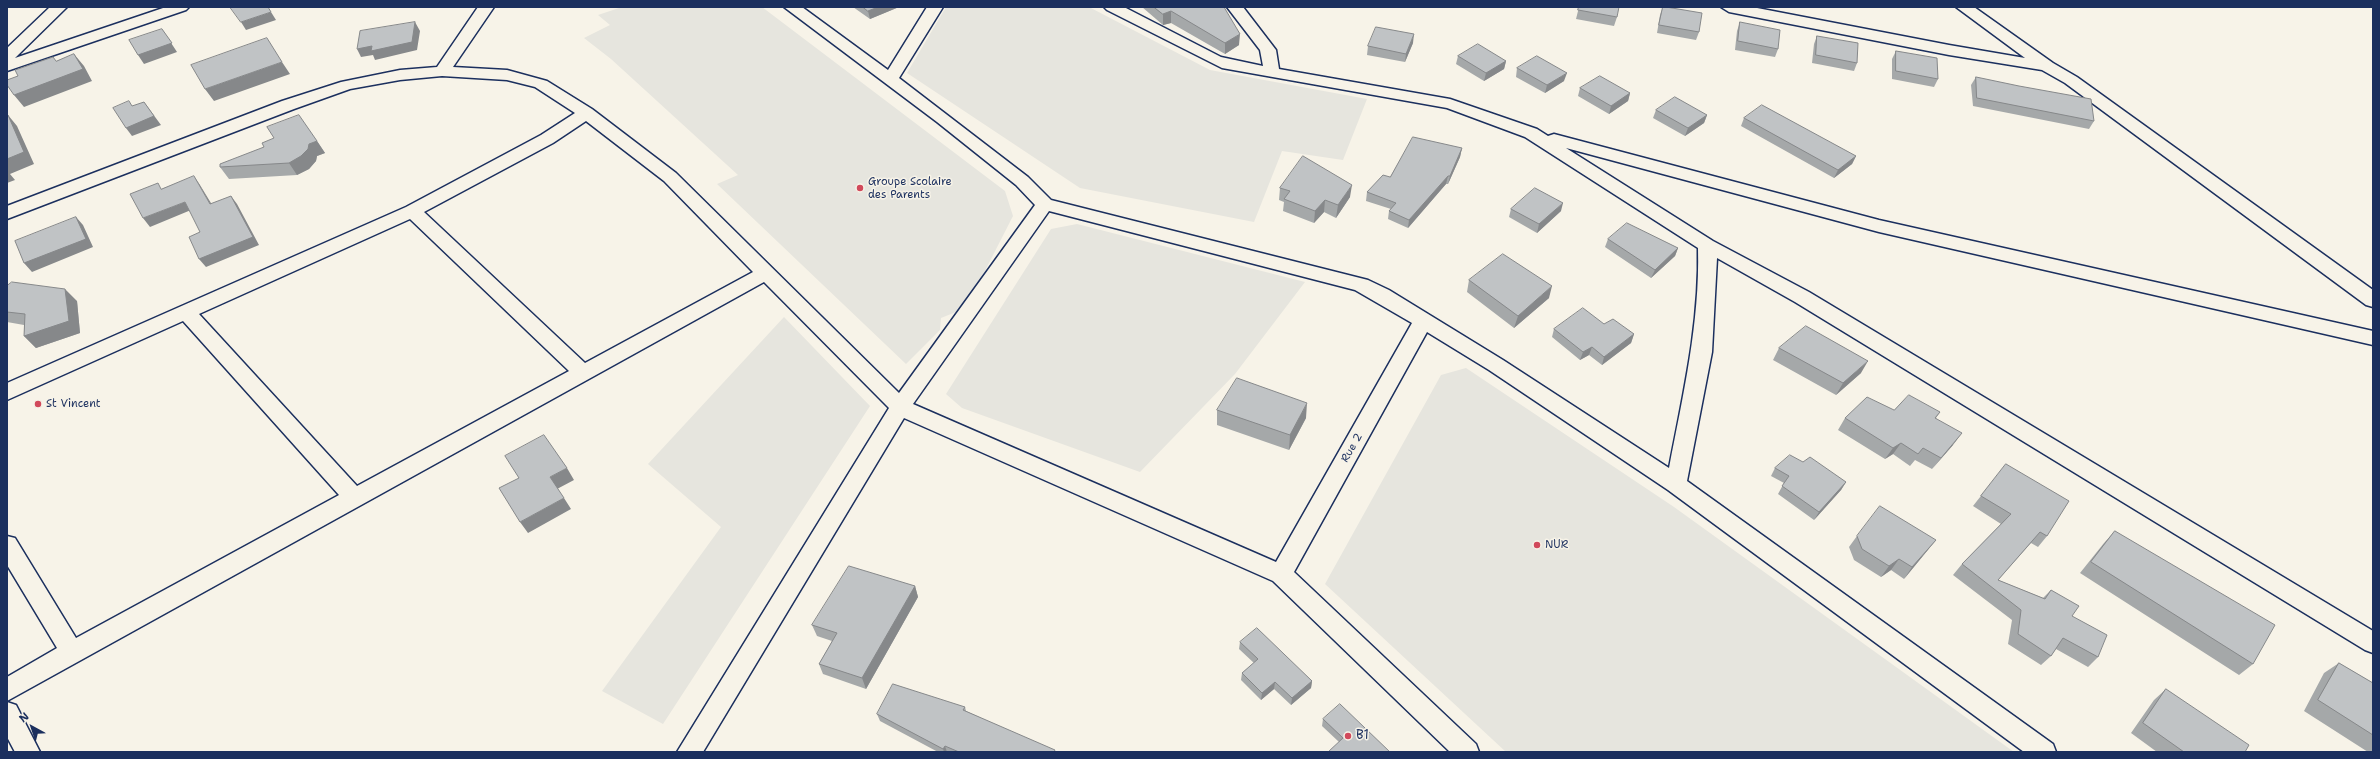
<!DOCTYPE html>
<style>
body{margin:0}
#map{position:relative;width:2380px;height:759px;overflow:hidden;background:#f7f3e8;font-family:"Shantell Sans",sans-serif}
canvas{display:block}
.frame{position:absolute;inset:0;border:8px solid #1b2f5e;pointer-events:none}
.north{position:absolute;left:12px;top:707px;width:40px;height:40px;-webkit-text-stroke:3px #f7f3e8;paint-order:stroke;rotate:320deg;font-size:11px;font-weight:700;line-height:16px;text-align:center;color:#1b2f5e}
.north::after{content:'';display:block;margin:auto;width:14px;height:18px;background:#1b2f5e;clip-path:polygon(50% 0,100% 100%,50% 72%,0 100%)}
</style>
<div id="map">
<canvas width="2380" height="759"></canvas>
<div class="frame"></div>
<div class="north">N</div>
</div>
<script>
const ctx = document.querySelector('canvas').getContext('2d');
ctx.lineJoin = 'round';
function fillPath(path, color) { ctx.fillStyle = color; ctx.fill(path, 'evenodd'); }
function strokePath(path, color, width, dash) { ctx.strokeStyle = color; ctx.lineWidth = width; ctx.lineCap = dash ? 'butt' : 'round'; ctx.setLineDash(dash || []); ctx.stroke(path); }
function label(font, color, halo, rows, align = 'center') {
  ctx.font = font + ' "Shantell Sans",sans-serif'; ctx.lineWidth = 3; ctx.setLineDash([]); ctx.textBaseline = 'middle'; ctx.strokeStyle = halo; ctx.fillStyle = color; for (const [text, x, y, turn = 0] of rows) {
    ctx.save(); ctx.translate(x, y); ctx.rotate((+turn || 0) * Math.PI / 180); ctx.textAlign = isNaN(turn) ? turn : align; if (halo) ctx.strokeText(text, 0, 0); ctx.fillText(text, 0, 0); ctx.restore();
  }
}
fillPath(new Path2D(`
 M 622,7 L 762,7 L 1005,191 L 1013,216 L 966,308 L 941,318 L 940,330 L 906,364 L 717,184 L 738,175 L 611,59 L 584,38 L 610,25 L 598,15 Z
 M 946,7 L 1089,7 L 1210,70 L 1367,99 L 1343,160 L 1282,151 L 1254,222 L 1080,188 L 907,73 Z
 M 1077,224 L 1305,282 L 1235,374 L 1140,472 L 962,408 L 946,394 L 1051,229 Z
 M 784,317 L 870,406 L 663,724 L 602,691 L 721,527 L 648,464 Z
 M 1466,368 L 1674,507 L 2014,752 L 1506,752 L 1325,584 L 1441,375 Z`), '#e6e5de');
const minor = new Path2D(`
 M 50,7 L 67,7 L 15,58 L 166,7 L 189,7 L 186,10 L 7,71 L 7,48 Z
 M 478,7 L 494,7 L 453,67 L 507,70 L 547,81 L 592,109 L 676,173 L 899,393 L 1035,205 L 1016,185 L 937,122 L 784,7 L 802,7 L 888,70 L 927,7 L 943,7 L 899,78 L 1028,177 L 1051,200 L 1368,280 L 1389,290 L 1503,360 L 1669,468 C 1683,395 1700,323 1698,248 L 1525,137 L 1447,108 L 1222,68 L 1107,10 L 1104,7 L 1124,7 L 1221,57 L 1263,66 L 1260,50 L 1227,7 L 1243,7 L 1276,50 L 1279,69 L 1450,99 L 1537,129 L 1548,136 L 1554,134 L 1879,220 L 2373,331 L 2373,345 L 1879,232 L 1566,148 L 1713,241 L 1809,292 L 2373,631 L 2373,653 L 2365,650 L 1795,302 L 1717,258 L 1712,352 L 1687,481 L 2053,744 L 2056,752 L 2024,752 L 1668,490 L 1489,370 L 1427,332 L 1294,572 L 1476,744 L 1479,752 L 1450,752 L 1273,581 L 904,418 L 703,752 L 677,752 L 889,408 L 764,282 L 7,701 L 7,677 L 57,648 L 7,565 L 7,536 L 15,538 L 76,638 L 339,495 L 183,321 L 7,400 L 7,383 L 406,207 L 541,135 L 575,113 L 535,87 L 507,80 L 442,76 L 400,80 L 350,89 L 294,109 L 7,219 L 7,206 L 282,101 L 341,82 L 400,70 L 437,67 ZM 586,121 L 664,181 L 753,272 L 585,363 L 424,212 L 553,143 ZM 1049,211 L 1355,290 L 1412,323 L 1276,562 L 913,404 ZM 410,219 L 569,371 L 357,486 L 199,314 Z
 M 1721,7 L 1752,7 L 1949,45 L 2025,58 L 1956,7 L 1974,7 L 2053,63 L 2077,77 L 2373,290 L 2373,307 L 2366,305 L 2065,83 L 2042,70 L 1949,55 L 1729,12 Z
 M 7,702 L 16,705 L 40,752 L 15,752 L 7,737 Z`);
strokePath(minor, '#1b2f5e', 3);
fillPath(minor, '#f7f3e8');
fillPath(new Path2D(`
 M 853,7 L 899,7 L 870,19 Z
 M 1142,7 L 1224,7 L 1239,45 L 1225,54 L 1171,23 L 1163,25 Z
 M 1579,7 L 1617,17 L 1614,26 L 1576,19 Z
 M 1663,7 L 1699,32 L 1696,40 L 1657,33 L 1660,15 Z
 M 1740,22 L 1778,49 L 1775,57 L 1735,50 L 1737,31 Z
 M 1817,36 L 1857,63 L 1854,71 L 1812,63 L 1814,44 Z
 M 1413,43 L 1405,62 L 1367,55 L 1368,46 Z
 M 1896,51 L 1938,79 L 1934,87 L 1892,79 L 1892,59 Z
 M 1458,56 L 1506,61 L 1504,69 L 1484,81 L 1456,64 Z
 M 1517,68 L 1564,81 L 1545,93 L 1516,77 Z
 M 1976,77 L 2094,121 L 2089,129 L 1973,106 L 1971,85 Z
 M 1580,88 L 1630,93 L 1628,101 L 1609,114 L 1578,96 Z
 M 1656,110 L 1707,115 L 1704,123 L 1685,136 L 1653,118 Z
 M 1744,118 L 1856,156 L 1852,164 L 1834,178 L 1741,126 Z
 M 317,141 L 325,153 L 317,156 L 316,161 L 309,169 L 297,175 L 229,179 L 220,167 Z
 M 1462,148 L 1460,157 L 1448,184 L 1446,184 L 1408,228 L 1388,219 L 1389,211 L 1391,209 L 1366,201 L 1367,192 L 1390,177 Z
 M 1280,188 L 1350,197 L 1336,218 L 1324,212 L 1314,223 L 1283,211 L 1284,202 L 1279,200 Z
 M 1511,209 L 1561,211 L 1537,233 L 1509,217 Z
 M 1608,239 L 1678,248 L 1675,256 L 1651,278 L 1605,247 Z
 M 1469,280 L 1549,298 L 1514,328 L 1467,292 Z
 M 7,286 L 77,301 L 80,333 L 36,348 L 24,336 L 24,325 L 7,322 Z
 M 1604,324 L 1634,334 L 1631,343 L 1602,365 L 1589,355 L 1580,360 L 1552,337 L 1554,329 Z
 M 1779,348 L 1861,373 L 1836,395 L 1773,360 Z
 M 1217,410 L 1306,418 L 1289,450 L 1217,425 Z
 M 1894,410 L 1940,412 L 1936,418 L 1953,445 L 1932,469 L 1915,460 L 1910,466 L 1893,454 L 1885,459 L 1838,430 L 1845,418 Z
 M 1803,462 L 1846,482 L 1841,490 L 1814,520 L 1778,494 L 1784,483 L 1771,476 L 1775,468 Z
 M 2006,464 L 2047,536 L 2038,547 L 2031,543 L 1998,580 L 2043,598 L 2051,590 L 2072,616 L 2098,657 L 2088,667 L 2056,649 L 2051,656 L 2041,665 L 2008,644 L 2012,620 L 1953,575 L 1962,564 L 2001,524 L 1973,506 Z
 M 2115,531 L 2253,664 L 2239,675 L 2080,573 L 2104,543 Z
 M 1857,536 L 1936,540 L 1927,551 L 1904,579 L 1891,570 L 1881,577 L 1854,560 L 1849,547 Z
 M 915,586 L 918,597 L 866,689 L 823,674 L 819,664 L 832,641 L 817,636 L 812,625 Z
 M 1240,642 L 1312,681 L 1311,688 L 1291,705 L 1274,689 L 1261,700 L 1241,680 L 1242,673 L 1254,663 L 1239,649 Z
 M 2339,663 L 2373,683 L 2373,752 L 2368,752 L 2304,711 L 2324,673 Z
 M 2166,689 L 2245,752 L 2157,752 L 2131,733 L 2154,700 Z
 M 965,707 L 966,711 L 1054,752 L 938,752 L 880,721 L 877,714 Z
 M 1323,719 L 1390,752 L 1339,742 L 1322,726 Z`), '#a5a8a9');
fillPath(new Path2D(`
 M 878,7 L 899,7 L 870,19 L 868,11 Z
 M 1171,11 L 1171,23 L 1163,25 L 1163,14 Z
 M 271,12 L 276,20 L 246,30 L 241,22 Z
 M 415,22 L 420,31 L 417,50 L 375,60 L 373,55 L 361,57 L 357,49 Z
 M 162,29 L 177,52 L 144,64 L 138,55 Z
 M 1240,34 L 1239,45 L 1225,54 L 1225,43 Z
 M 1414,34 L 1413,43 L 1405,62 L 1406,54 Z
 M 74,54 L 84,66 L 92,81 L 24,107 L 14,95 Z
 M 1506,61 L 1504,69 L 1484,81 L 1486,73 Z
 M 282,62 L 290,74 L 214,101 L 205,89 Z
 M 1567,73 L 1564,81 L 1545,93 L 1547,85 Z
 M 1630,93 L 1628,101 L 1609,114 L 1611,106 Z
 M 144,102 L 161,125 L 132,136 L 126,128 Z
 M 8,115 L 17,126 L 34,164 L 10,174 L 15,180 L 7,183 Z
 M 1707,115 L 1704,123 L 1685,136 L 1688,128 Z
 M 317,141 L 325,153 L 317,156 L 316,161 L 309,169 L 297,175 L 289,163 L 309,144 Z
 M 1462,148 L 1460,157 L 1448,184 L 1450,176 Z
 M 1856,156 L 1852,164 L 1834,178 L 1838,170 Z
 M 194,176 L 200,185 L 217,213 L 210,204 Z
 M 1448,176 L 1446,184 L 1408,228 L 1409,220 Z
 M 1352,185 L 1350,197 L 1336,218 L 1338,205 Z
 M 231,196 L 237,204 L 259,245 L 206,267 L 199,259 Z
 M 1325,200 L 1324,212 L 1314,223 L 1315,211 Z
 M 185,202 L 191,210 L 150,227 L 143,218 Z
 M 1563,203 L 1561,211 L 1537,233 L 1539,224 Z
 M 76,217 L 83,225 L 93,247 L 32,272 L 24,263 Z
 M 1678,248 L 1675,256 L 1651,278 L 1655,270 Z
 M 1552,286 L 1549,298 L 1514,328 L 1518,316 Z
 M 65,289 L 77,301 L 80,333 L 36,348 L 24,336 Z
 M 1634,334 L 1631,343 L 1602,365 L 1604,357 Z
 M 1592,347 L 1589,355 L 1580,360 L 1583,352 Z
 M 1868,361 L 1861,373 L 1836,395 L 1843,383 Z
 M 1307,403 L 1306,418 L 1289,450 L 1290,435 Z
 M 1962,433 L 1953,445 L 1932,469 L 1941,458 Z
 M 1901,443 L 1893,454 L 1885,459 L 1893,448 Z
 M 567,468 L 574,480 L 557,489 L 550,477 Z
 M 1846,482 L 1841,490 L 1814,520 L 1819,512 Z
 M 564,498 L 571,509 L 528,533 L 520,522 Z
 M 1936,540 L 1927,551 L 1904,579 L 1912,567 Z
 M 1899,559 L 1891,570 L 1881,577 L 1889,566 Z
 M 915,586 L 918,597 L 866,689 L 862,678 Z
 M 1312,681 L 1311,688 L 1291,705 L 1292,698 Z
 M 1275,682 L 1274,689 L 1261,700 L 1262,693 Z
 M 945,746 L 947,752 L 944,752 L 943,749 Z`), '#86888a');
const building = new Path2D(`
 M 230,7 L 268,7 L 271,12 L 241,22 Z
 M 863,7 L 878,7 L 868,11 Z
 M 1154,7 L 1224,7 L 1240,34 L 1225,43 L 1171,11 L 1163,14 Z
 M 1579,7 L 1619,7 L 1617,17 L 1578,10 Z
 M 1663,7 L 1666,7 L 1702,13 L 1699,32 L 1659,25 Z
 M 415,22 L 412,42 L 371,51 L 372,46 L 357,49 L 360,31 Z
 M 1740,22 L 1780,30 L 1778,49 L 1738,41 Z
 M 1376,27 L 1414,34 L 1406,54 L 1368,46 Z
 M 162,29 L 172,43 L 138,55 L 129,40 Z
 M 1817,36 L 1858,43 L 1857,63 L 1816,55 Z
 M 267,38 L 282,62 L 205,89 L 191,65 Z
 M 1478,44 L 1506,61 L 1486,73 L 1458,56 Z
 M 1896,51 L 1937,58 L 1938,79 L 1896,71 Z
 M 74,54 L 83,69 L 14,95 L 7,85 L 7,80 L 18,76 L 15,70 L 53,57 L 56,61 Z
 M 1537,56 L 1567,73 L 1547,85 L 1517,68 Z
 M 1600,76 L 1630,93 L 1611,106 L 1580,88 Z
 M 1976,77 L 2019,86 L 2091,99 L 2094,121 L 1977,98 Z
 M 1675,97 L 1707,115 L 1688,128 L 1656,110 Z
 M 129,101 L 132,106 L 144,102 L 154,116 L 126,128 L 113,108 Z
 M 1762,105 L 1856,156 L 1838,170 L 1744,118 Z
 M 7,115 L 8,115 L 24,152 L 7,159 Z
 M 299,115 L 317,141 L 309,144 L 308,149 L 301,156 L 289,163 L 220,167 L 220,164 L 264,147 L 262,143 L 274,138 L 267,127 Z
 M 1413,137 L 1462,148 L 1450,176 L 1448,176 L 1409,220 L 1389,211 L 1396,203 L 1367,192 L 1383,175 L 1390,177 Z
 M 1303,156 L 1352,185 L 1338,205 L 1325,200 L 1315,211 L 1284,199 L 1290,191 L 1280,188 Z
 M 194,176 L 210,204 L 231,196 L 253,237 L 199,259 L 189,237 L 200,232 L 185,202 L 143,218 L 130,194 L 158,183 L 161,189 Z
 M 1535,188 L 1563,203 L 1539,224 L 1511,209 Z
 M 76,217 L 86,239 L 24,263 L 15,241 Z
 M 1627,223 L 1678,248 L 1655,270 L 1608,239 Z
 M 1503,254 L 1552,286 L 1518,316 L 1469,280 Z
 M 12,282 L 65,289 L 69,321 L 24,336 L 25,314 L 7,312 L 7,286 Z
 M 1583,308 L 1604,324 L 1613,319 L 1634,334 L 1604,357 L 1592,347 L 1583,352 L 1554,329 Z
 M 1806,326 L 1868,361 L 1843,383 L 1779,348 Z
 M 1237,378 L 1307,403 L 1290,435 L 1217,410 Z
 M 1909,395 L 1940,412 L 1935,418 L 1962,433 L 1941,458 L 1923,448 L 1918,454 L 1901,443 L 1893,448 L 1845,418 L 1867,397 L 1894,410 Z
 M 544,435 L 567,468 L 550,477 L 564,498 L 520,522 L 499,488 L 519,478 L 505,456 Z
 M 1790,455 L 1803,462 L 1810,457 L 1846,482 L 1819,512 L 1782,486 L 1789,476 L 1775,468 Z
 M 2006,464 L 2069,501 L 2047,536 L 2040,532 L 1998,580 L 2045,599 L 2051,590 L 2079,606 L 2072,616 L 2107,635 L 2098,657 L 2063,638 L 2051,656 L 2018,634 L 2021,610 L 1962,564 L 2011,514 L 1981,496 Z
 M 1880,506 L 1936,540 L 1912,567 L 1899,559 L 1889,566 L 1862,549 L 1857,536 Z
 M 2115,531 L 2275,625 L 2253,664 L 2091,562 Z
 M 849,566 L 915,586 L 862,678 L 819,664 L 837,633 L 812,625 Z
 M 1257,628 L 1312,681 L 1292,698 L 1275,682 L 1262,693 L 1242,673 L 1258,659 L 1240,642 Z
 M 2339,663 L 2373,683 L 2373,735 L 2318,700 Z
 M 893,684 L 965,707 L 963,710 L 1055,750 L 1054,752 L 959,752 L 945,746 L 943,749 L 877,714 Z
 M 2166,689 L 2249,745 L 2245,752 L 2184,752 L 2143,723 Z
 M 1340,704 L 1390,752 L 1328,752 L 1343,738 L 1323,719 Z`);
fillPath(building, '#c0c3c5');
strokePath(building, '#86888a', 1);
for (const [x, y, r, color] of [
 [860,188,4,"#d1495b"],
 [38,404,4,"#d1495b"],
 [1537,545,4,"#d1495b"],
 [1348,736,4,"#d1495b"]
]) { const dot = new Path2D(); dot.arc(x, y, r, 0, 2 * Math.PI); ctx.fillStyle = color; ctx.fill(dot); strokePath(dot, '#f7f3e8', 1.5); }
label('11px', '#1b2f5e', '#f7f3e8', [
 ["Groupe Scolaire",868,182],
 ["des Parents",868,195],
 ["St Vincent",46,404],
 ["NUR",1545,545]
], 'left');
label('11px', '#1b2f5e', '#f7f3e8', [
 ["Rue 2",1352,448,-60]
]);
label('13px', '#1b2f5e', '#f7f3e8', [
 ["B1",1356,736]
], 'left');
</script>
